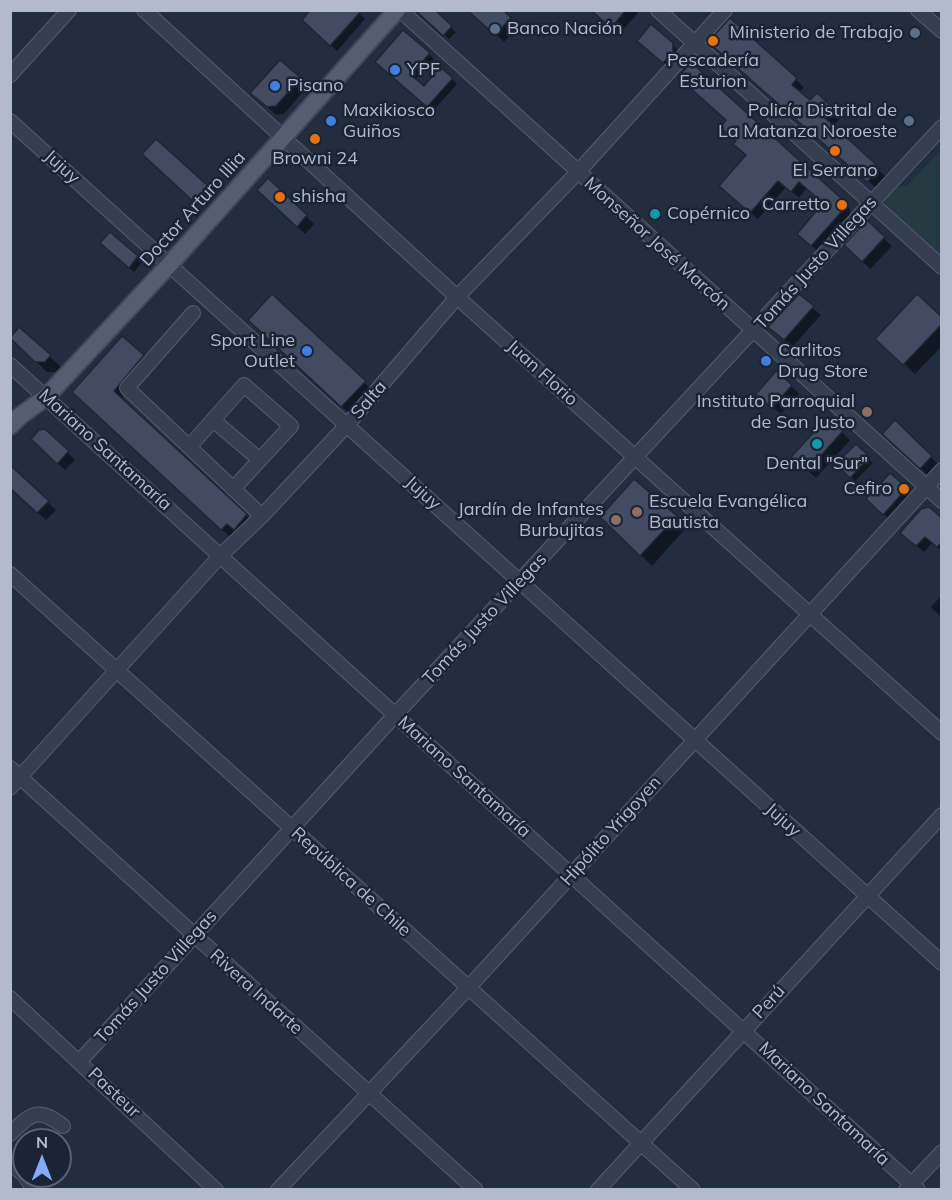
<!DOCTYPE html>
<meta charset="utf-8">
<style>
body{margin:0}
#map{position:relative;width:952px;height:1200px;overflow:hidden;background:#222d40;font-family:Mulish,sans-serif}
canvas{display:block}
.frame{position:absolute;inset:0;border:12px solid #b2bacb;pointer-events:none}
.north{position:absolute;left:12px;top:1128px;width:60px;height:60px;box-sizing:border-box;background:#1b2435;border:2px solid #576071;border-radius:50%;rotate:0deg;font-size:16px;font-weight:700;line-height:24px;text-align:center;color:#b2bacb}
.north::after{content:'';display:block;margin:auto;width:21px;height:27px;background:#83aaff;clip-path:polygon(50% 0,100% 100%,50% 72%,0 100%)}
</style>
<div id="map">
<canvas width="952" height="1200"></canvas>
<div class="frame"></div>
<div class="north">N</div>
</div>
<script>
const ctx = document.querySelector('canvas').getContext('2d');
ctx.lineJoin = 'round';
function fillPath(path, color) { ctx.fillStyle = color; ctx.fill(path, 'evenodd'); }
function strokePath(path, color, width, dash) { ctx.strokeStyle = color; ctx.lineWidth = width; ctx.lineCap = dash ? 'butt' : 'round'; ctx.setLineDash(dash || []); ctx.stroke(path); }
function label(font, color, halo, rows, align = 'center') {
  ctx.font = font + ' Mulish,sans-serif'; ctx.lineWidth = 5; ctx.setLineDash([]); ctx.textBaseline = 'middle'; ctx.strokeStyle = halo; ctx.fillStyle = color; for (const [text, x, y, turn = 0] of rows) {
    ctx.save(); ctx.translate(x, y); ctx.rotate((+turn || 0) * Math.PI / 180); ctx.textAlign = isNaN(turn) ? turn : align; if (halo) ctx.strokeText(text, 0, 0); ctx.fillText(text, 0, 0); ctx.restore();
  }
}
fillPath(new Path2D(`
 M 941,151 L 941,260 L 884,206 C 886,193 893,187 906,186 Z`), '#243b41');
fillPath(new Path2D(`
 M 356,10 L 365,19 L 337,51 L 310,26 Z
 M 432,10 L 456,32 L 449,39 L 422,14 Z
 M 469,10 L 501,10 L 518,27 L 504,42 Z
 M 599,10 L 636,10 L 638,13 L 619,34 L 604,21 Z
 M 730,20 L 804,87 L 799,93 L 810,102 L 833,110 L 841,117 L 832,127 L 886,177 L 876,188 L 718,49 Z
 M 672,44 L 681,53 L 672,70 L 647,48 Z
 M 429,54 L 434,59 L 415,80 L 424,88 L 452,79 L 457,84 L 433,111 L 382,67 Z
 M 300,79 L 307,87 L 284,114 L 276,115 L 260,100 Z
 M 156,141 L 215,195 L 203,208 L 152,162 Z
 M 747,155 L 842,201 L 850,209 L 850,216 L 819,252 L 806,241 L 825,203 L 807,188 L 799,198 L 786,187 L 758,219 L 728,193 Z
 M 268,180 L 314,224 L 305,234 L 267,198 Z
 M 867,223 L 892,246 L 870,269 L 846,245 Z
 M 110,234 L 142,262 L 134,272 L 107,248 Z
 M 272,296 L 375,393 L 353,417 L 260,331 Z
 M 799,296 L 821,315 L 792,347 L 778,334 Z
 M 942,319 L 942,346 L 915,374 L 888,349 Z
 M 19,329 L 61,367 L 56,372 L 47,372 L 11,337 Z
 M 143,356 L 151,364 L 121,399 L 254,523 L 242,536 L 236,531 L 230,537 L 82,399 Z
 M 791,386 L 799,394 L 781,414 L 766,402 Z
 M 828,419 L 850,440 L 816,478 L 801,465 Z
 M 895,423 L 939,465 L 928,475 L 892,442 Z
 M 45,431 L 75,460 L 65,470 L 40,447 Z
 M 856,447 L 873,463 L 855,481 L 838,464 Z
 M 10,467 L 56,510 L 46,520 L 10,487 Z
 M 890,475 L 914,497 L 892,521 L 876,507 Z
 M 634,481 L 686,528 L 652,566 L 602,517 Z
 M 942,520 L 942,551 L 932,543 L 924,552 L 909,539 Z
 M 942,595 L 942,618 L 931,607 Z`), '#0007');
const building = new Path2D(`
 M 310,10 L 362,10 L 330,46 L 302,20 Z
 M 415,10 L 435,10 L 452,26 L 443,36 Z
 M 467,10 L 503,10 L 511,18 L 495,35 Z
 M 591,10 L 626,10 L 611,28 Z
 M 730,18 L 797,78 L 792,85 L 810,100 L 817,93 L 834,109 L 825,118 L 880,168 L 867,182 L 708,42 Z
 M 651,24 L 673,43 L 673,52 L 663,63 L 637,41 Z
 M 403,30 L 430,53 L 411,75 L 424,86 L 440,67 L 453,78 L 427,107 L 375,62 Z
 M 280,60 L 301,78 L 276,106 L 267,107 L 250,93 Z
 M 694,65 L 843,200 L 844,209 L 811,246 L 797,234 L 823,203 L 799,182 L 791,192 L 778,181 L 750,213 L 719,186 L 746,155 L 733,144 L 736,141 L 720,127 L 726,120 L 678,77 L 688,66 Z
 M 156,139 L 208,186 L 194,202 L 142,154 Z
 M 268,178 L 307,215 L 297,227 L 257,190 Z
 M 867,220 L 885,237 L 862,262 L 844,245 Z
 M 110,232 L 138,256 L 129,268 L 100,243 Z
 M 272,294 L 366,381 L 341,407 L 248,320 Z
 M 799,294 L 814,306 L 784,340 L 768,327 Z
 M 917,294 L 942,317 L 942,324 L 903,365 L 875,339 Z
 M 19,327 L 51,355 L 45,362 L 35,362 L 10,338 Z
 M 122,336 L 144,355 L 114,391 L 247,514 L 234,530 L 227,524 L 221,530 L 72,392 Z
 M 776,371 L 792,385 L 772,408 L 756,394 Z
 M 828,417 L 843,431 L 807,471 L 791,457 Z
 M 895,420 L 932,456 L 920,469 L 882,434 Z
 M 45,429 L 69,451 L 57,464 L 31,439 L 39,430 Z
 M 856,444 L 870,457 L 850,478 L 836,464 Z
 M 10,465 L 49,501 L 37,513 L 10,488 Z
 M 890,473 L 907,488 L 883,515 L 866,499 Z
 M 634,479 L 677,516 L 640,556 L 600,517 Z
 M 929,507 L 942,518 L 942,542 L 937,547 L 925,537 L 916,546 L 900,533 L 921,509 Z`);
fillPath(building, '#414c62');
strokePath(building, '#1d2637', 1.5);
const minor = new Path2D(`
 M 144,10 L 457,297 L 942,733
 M 400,10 L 942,501
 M 658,10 L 942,267
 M 918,10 L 942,31
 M 10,75 L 69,10
 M 10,121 L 942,963
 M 193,313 L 127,388 L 262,516
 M 10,365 L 918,1190
 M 213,420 L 260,460
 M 189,447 L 244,385 L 291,426 L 233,489
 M 10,574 L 693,1190
 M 10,768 L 476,1190
 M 10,788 L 221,555 L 262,516 L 347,425 L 457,297 L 578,172 L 725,10
 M 10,998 L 216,1190
 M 80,1061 L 395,715 L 942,127
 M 10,1134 C 31,1114 37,1106 63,1126
 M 10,1162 L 24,1175
 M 25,1176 L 34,1190
 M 278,1190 L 468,988 L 942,470
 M 598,1190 L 942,815
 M 906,1190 L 942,1152`);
const major = new Path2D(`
 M 10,426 L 20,416 L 46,397 L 170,264 L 397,10`);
strokePath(minor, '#545d6e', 16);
strokePath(major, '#3f4859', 20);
strokePath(minor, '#363f50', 14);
strokePath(major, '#545e70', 16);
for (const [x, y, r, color] of [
 [495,29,6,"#5c6f8a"],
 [915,33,6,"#5c6f8a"],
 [713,41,6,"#e8710a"],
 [395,70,6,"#3f7fe0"],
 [275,86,6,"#3f7fe0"],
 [331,121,6,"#3f7fe0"],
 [909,121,6,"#5c6f8a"],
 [315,139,6,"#e8710a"],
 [835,151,6,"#e8710a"],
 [280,197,6,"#e8710a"],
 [842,205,6,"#e8710a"],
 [655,214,6,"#0f9aa8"],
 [307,351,6,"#3f7fe0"],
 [766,361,6,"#3f7fe0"],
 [867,412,6,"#8d6e63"],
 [817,444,6,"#0f9aa8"],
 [904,489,6,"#e8710a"],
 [637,512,6,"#8d6e63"],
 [616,520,6,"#8d6e63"]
]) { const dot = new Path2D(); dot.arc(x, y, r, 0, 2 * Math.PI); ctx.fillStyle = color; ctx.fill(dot); strokePath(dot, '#1b2435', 2); }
label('18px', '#b2bacb', '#1b2435', [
 ["Banco Nación",507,29],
 ["Ministerio de Trabajo",903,33,"right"],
 ["Pescadería",713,61,"center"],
 ["Esturion",713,82,"center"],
 ["YPF",407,70],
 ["Pisano",287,86],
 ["Maxikiosco",343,111],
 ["Guiños",343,132],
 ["Policía Distrital de",897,111,"right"],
 ["La Matanza Noroeste",897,132,"right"],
 ["Browni 24",315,159,"center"],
 ["El Serrano",835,171,"center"],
 ["shisha",292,197],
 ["Carretto",830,205,"right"],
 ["Copérnico",667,214],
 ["Sport Line",295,341,"right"],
 ["Outlet",295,362,"right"],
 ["Carlitos",778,351],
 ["Drug Store",778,372],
 ["Instituto Parroquial",855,402,"right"],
 ["de San Justo",855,423,"right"],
 ["Dental \"Sur\"",817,464,"center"],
 ["Cefiro",892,489,"right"],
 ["Escuela Evangélica",649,502],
 ["Bautista",649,523],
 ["Jardín de Infantes",604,510,"right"],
 ["Burbujitas",604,531,"right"]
], 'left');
label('18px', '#b2bacb', '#1b2435', [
 ["Jujuy",62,167,42],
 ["Doctor Arturo Illia",193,209,-48],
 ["Monseñor José Marcón",657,244,42],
 ["Tomás Justo Villegas",816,263,-48],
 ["Juan Florio",542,373,42],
 ["Salta",369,400,-49],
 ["Mariano Santamaría",105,450,42],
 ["Jujuy",423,493,42],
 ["Tomás Justo Villegas",485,619,-47],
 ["Mariano Santamaría",464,777,42],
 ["Jujuy",783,820,42],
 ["Hipólito Yrigoyen",611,831,-48],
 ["República de Chile",351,882,42],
 ["Tomás Justo Villegas",156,977,-48],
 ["Rivera Indarte",256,992,42],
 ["Perú",769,1002,-48],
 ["Pasteur",114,1093,43],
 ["Mariano Santamaría",824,1104,43]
]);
</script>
